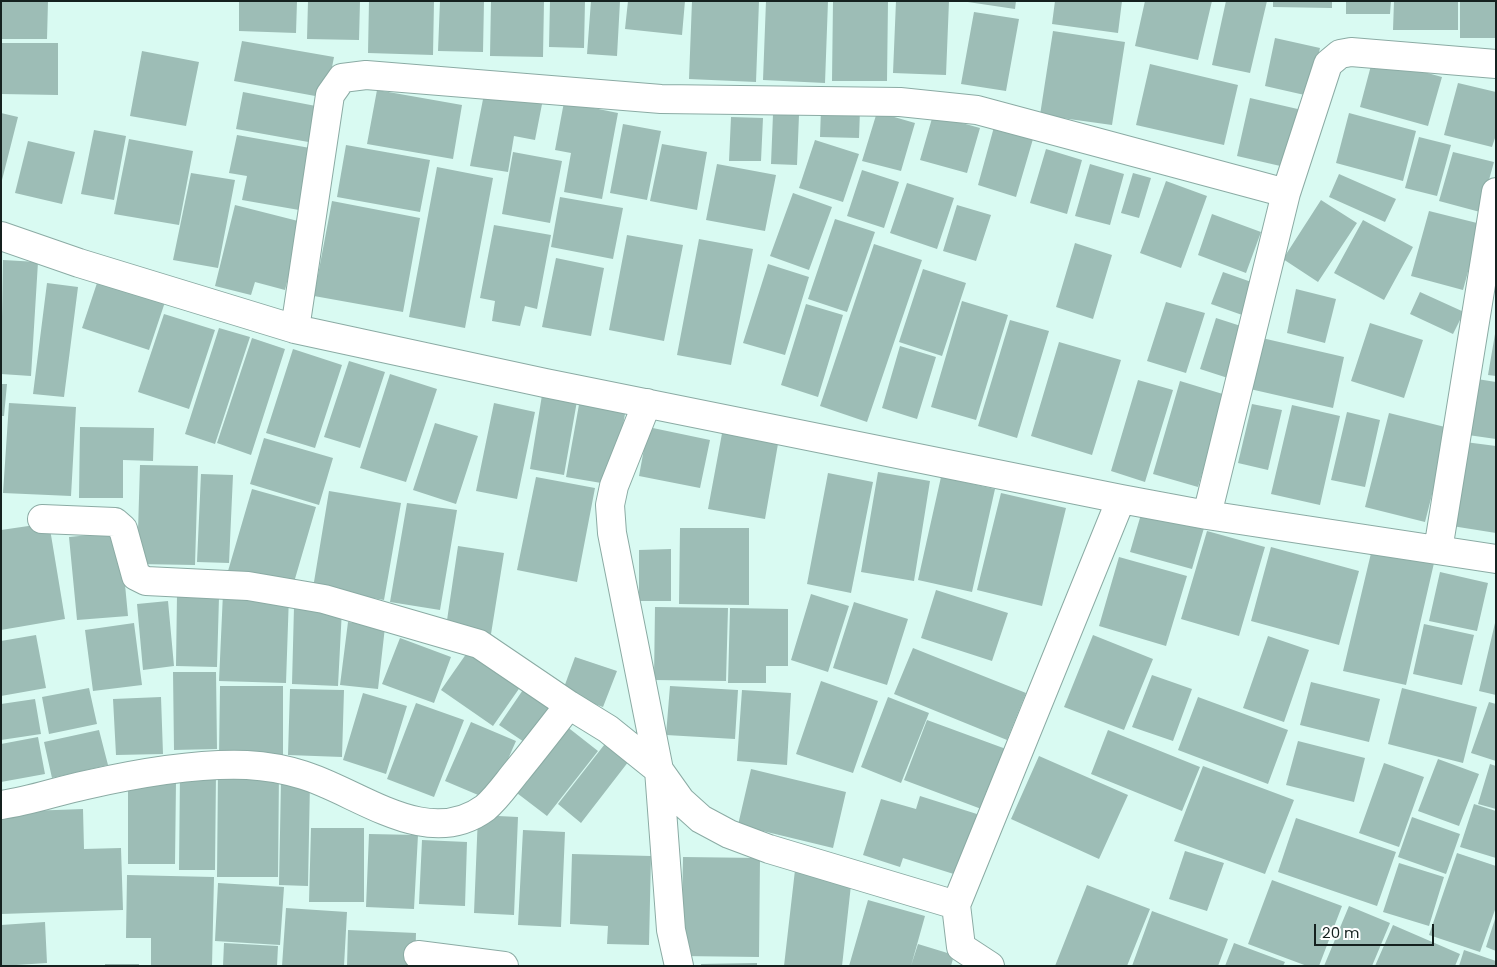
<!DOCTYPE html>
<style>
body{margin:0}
#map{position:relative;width:1497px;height:967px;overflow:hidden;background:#d9faf2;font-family:Poppins,sans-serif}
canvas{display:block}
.frame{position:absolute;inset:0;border:2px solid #15211f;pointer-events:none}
.scale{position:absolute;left:1314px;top:924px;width:120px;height:22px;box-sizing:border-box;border:2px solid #15211f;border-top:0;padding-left:6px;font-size:15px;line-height:18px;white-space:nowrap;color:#15211f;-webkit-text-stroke:4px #fff;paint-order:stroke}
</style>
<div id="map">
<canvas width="1497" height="967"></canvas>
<div class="frame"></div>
<div class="scale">20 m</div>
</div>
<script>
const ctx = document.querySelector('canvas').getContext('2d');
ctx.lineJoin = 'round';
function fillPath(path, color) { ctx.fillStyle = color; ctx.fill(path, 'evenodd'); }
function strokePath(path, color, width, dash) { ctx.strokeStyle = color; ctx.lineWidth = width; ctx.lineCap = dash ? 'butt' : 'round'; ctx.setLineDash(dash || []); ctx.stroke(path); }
fillPath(new Path2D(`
 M 1,1 L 48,1 L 47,39 L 1,39 Z
 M 239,1 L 297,1 L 296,33 L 239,31 Z
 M 308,1 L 360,1 L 359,40 L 307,39 Z
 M 369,1 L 434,1 L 433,55 L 368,53 Z
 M 440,1 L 484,1 L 483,52 L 438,51 Z
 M 491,1 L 544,1 L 543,57 L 490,56 Z
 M 550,1 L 585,1 L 584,48 L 549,47 Z
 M 591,1 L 620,1 L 617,56 L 587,54 Z
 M 628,1 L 685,1 L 682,35 L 625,29 Z
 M 692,1 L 759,1 L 756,82 L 689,79 Z
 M 766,1 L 828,1 L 825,83 L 763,80 Z
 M 833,1 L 888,1 L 887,81 L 832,81 Z
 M 896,1 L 949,1 L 946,75 L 893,73 Z
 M 961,1 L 1016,1 L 1015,9 Z
 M 1055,1 L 1122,1 L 1118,33 L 1052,24 Z
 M 1145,1 L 1212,1 L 1198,60 L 1135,46 Z
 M 1226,1 L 1267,1 L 1250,73 L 1212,65 Z
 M 1273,1 L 1332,1 L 1332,8 L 1273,7 Z
 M 1346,1 L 1391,1 L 1390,14 L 1346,14 Z
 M 1394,1 L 1458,1 L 1458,30 L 1393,30 Z
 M 1460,1 L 1496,1 L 1496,38 L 1460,38 Z
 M 974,12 L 1019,19 L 1006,91 L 961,84 Z
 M 1053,31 L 1125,42 L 1112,125 L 1040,115 Z
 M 1275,38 L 1320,48 L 1309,96 L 1265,86 Z
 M 242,41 L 334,57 L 326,98 L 234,81 Z
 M 1,43 L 58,43 L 58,95 L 1,94 Z
 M 142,51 L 199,62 L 186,126 L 130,116 Z
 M 1373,58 L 1442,77 L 1428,126 L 1360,107 Z
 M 1150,64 L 1238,85 L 1224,145 L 1136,125 Z
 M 1458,83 L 1496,92 L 1496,135 L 1492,147 L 1444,135 Z
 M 485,89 L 543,99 L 535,140 L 514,136 L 508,172 L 470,166 Z
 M 377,90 L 462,105 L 453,159 L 367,144 Z
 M 243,92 L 321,107 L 314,143 L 236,129 Z
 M 1250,98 L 1302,110 L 1289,168 L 1237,156 Z
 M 564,102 L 618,113 L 602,199 L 564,192 L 571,153 L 555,150 Z
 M 821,109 L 860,110 L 859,138 L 820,137 Z
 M 877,112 L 915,123 L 901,171 L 862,161 Z
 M 1,113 L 18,117 L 2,180 L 1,179 Z
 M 1349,113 L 1416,131 L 1403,181 L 1336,163 Z
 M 773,114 L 799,115 L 797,165 L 771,164 Z
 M 933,115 L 980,128 L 967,173 L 920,160 Z
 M 731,117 L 763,118 L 761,161 L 729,161 Z
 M 623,124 L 661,131 L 647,200 L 610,193 Z
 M 994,127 L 1033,139 L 1016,197 L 978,185 Z
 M 94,130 L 126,136 L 114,200 L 81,194 Z
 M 237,135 L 310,148 L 299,210 L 242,200 L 247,176 L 229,173 Z
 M 1419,137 L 1451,145 L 1437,196 L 1405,188 Z
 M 129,139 L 193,151 L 179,225 L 114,214 Z
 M 815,140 L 859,154 L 843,202 L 799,188 Z
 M 28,141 L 75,152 L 62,204 L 15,193 Z
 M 662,144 L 707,152 L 697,210 L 650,201 Z
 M 346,145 L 430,160 L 420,212 L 337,197 Z
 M 1046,149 L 1082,160 L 1067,214 L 1030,203 Z
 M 513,152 L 562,161 L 550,223 L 502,214 Z
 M 1453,152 L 1494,162 L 1480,212 L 1439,201 Z
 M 717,164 L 776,175 L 765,231 L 706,220 Z
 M 1090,164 L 1124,174 L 1110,225 L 1075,216 Z
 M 437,167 L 493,178 L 465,328 L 409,317 Z
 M 862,170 L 899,182 L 884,228 L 847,216 Z
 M 191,173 L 235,180 L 218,268 L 173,260 Z
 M 1133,173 L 1151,178 L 1139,218 L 1121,213 Z
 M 1339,174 L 1396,199 L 1385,222 L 1329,197 Z
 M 1166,181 L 1207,196 L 1181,268 L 1140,253 Z
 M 907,183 L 954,198 L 937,249 L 890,233 Z
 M 793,193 L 832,207 L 809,270 L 770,256 Z
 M 560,197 L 623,208 L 613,259 L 551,247 Z
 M 1321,200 L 1357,223 L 1318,282 L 1283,259 Z
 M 332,201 L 420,218 L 403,312 L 314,296 Z
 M 235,205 L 302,222 L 285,290 L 255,282 L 251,295 L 215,286 Z
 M 957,205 L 991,215 L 976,261 L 943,251 Z
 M 1429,211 L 1481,224 L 1463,290 L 1411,276 Z
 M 1212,214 L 1261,232 L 1246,273 L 1198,255 Z
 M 835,219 L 875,232 L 847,312 L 808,299 Z
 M 1363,220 L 1413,247 L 1384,300 L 1334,273 Z
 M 494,225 L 551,235 L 537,309 L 525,306 L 520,326 L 492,321 L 495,301 L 480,298 Z
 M 627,235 L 683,245 L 664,341 L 609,330 Z
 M 699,239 L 753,249 L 731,365 L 677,355 Z
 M 1075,243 L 1112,255 L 1093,319 L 1056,307 Z
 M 874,244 L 922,260 L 867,422 L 820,406 Z
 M 556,258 L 604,268 L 591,336 L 542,327 Z
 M 3,260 L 38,262 L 31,376 L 1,374 Z
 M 768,264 L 809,277 L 785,355 L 743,343 Z
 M 923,269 L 966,283 L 942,356 L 899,342 Z
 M 1223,272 L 1257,284 L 1245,316 L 1211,304 Z
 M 98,280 L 165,302 L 149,350 L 82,328 Z
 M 47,283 L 78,287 L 64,397 L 33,394 Z
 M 1296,289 L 1336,299 L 1325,343 L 1287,333 Z
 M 1420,292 L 1464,312 L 1453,334 L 1410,314 Z
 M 962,301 L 1008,315 L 976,420 L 931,407 Z
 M 1166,302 L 1205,313 L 1186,373 L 1147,361 Z
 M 806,304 L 843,315 L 818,397 L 781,385 Z
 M 164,314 L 215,330 L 189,409 L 138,392 Z
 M 1216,318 L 1247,328 L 1231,379 L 1200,369 Z
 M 1010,320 L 1049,331 L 1017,438 L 978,426 Z
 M 1370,323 L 1423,340 L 1404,398 L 1351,381 Z
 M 219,328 L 250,337 L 215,444 L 185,434 Z
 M 1495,334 L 1496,334 L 1496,376 L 1488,375 Z
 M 252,338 L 285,349 L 251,455 L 217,443 Z
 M 1262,338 L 1344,357 L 1333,408 L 1250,389 Z
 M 1059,342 L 1121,360 L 1092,455 L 1031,436 Z
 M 900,346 L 936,357 L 917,419 L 882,408 Z
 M 293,349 L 342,365 L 315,448 L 266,433 Z
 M 349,361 L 385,372 L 360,448 L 324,437 Z
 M 390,374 L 437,389 L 406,482 L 360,468 Z
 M 1477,379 L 1496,382 L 1496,439 L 1468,435 Z
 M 1138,380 L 1173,390 L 1145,482 L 1111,471 Z
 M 1180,381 L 1226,395 L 1198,487 L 1153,474 Z
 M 1,384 L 7,384 L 4,416 L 1,416 Z
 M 542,395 L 577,401 L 564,475 L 530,469 Z
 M 580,399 L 626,408 L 613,485 L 566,477 Z
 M 9,403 L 76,407 L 71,496 L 3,493 Z
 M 494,403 L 535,412 L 517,499 L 476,491 Z
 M 1252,404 L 1282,410 L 1268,470 L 1238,463 Z
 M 1292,405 L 1340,416 L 1320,505 L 1271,494 Z
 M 1347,412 L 1380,420 L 1365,487 L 1331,480 Z
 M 1389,413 L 1449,428 L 1425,522 L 1365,507 Z
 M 435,423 L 478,436 L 456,504 L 413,490 Z
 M 80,427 L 154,428 L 153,461 L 123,460 L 123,498 L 79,498 Z
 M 648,427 L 710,440 L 700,488 L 639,476 Z
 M 723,428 L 779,438 L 765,519 L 708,509 Z
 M 264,438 L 333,458 L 319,505 L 250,484 Z
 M 1465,442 L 1496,446 L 1496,533 L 1452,526 Z
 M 140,465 L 198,466 L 195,565 L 137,564 Z
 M 878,472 L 930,481 L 914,581 L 861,572 Z
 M 828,473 L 873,482 L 851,593 L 807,584 Z
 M 201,474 L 233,475 L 229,563 L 197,562 Z
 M 536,477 L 595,488 L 577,582 L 517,570 Z
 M 941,477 L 995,489 L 972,592 L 918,580 Z
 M 252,489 L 316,507 L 292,589 L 228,571 Z
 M 329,491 L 401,503 L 384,600 L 313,588 Z
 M 1001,493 L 1066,508 L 1042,606 L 977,590 Z
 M 407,503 L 457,510 L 440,610 L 390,602 Z
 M 1142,511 L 1204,528 L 1192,569 L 1130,552 Z
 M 49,523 L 65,619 L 1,630 L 1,530 Z
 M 680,528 L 749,528 L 749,605 L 679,604 Z
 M 1207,531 L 1265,547 L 1239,636 L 1181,619 Z
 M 120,532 L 128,616 L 77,620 L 69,537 Z
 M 458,546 L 504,553 L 491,634 L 446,627 Z
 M 1271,547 L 1359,571 L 1339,645 L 1251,621 Z
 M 671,549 L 671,601 L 639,601 L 639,550 Z
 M 1372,549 L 1434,563 L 1406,685 L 1343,671 Z
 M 1119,557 L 1187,576 L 1166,646 L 1099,626 Z
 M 1440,572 L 1488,583 L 1477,631 L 1429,621 Z
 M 936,590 L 1008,613 L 992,661 L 921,638 Z
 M 223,593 L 289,595 L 286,683 L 219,681 Z
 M 811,594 L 849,606 L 828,672 L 791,660 Z
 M 177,595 L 219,597 L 217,667 L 176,666 Z
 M 168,601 L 174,666 L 143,670 L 137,604 Z
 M 854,602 L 908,619 L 887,685 L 833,668 Z
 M 294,607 L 342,609 L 338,686 L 292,684 Z
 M 655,607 L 728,608 L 726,681 L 654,680 Z
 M 730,608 L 788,609 L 788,666 L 766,666 L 766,683 L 728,683 Z
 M 348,622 L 385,627 L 378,689 L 340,685 Z
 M 134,623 L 142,685 L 93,691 L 85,630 Z
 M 1495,623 L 1496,623 L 1496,695 L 1479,691 Z
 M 1424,624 L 1474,635 L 1462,685 L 1413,674 Z
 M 36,635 L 46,688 L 1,696 L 1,641 Z
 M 1093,635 L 1153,659 L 1124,730 L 1064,707 Z
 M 1268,636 L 1309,650 L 1284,722 L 1243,708 Z
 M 400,638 L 451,657 L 434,703 L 382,684 Z
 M 471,647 L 523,683 L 493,726 L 441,690 Z
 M 913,648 L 1026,693 L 1007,740 L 894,694 Z
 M 575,657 L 617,671 L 603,707 L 562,693 Z
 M 173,672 L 216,672 L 217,749 L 174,750 Z
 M 1152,675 L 1192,689 L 1173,741 L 1132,727 Z
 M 821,681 L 878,701 L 853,773 L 796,754 Z
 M 1311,682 L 1380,699 L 1369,742 L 1300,725 Z
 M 527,684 L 562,707 L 533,748 L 499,725 Z
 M 220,686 L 283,686 L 283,756 L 219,756 Z
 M 670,686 L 738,690 L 735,739 L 666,735 Z
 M 89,688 L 97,724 L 49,734 L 42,697 Z
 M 1402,688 L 1477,707 L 1463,763 L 1388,744 Z
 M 290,689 L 344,690 L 342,757 L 288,755 Z
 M 742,690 L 791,693 L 787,765 L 737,761 Z
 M 363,693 L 407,706 L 386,774 L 343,760 Z
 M 161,697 L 163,754 L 116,755 L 113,699 Z
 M 888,697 L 929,713 L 901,783 L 861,767 Z
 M 1198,697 L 1288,730 L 1268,784 L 1178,750 Z
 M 35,699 L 41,734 L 1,740 L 1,704 Z
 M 1489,702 L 1496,704 L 1496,761 L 1471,753 Z
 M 416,703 L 464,720 L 434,797 L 387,779 Z
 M 927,720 L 1006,749 L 984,810 L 904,780 Z
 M 471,722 L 516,741 L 490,800 L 445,781 Z
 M 561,722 L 598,751 L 547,816 L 509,787 Z
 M 99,730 L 108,765 L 52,778 L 44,742 Z
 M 1108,730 L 1200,767 L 1182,811 L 1091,774 Z
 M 38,737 L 45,774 L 1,782 L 1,744 Z
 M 608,740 L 632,757 L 581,823 L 558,804 Z
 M 1298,741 L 1365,758 L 1354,802 L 1286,785 Z
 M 1039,756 L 1128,795 L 1099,859 L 1011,819 Z
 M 1438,759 L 1479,774 L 1459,826 L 1418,811 Z
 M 1384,763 L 1424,777 L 1399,847 L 1359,833 Z
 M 1490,764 L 1496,766 L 1496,809 L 1478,804 Z
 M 1203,766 L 1294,800 L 1265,874 L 1174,841 Z
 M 751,769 L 846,792 L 833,848 L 738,825 Z
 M 180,771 L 216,772 L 215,870 L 179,870 Z
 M 218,771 L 279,771 L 278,877 L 217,877 Z
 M 128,781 L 176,781 L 175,864 L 128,864 Z
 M 281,781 L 310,782 L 308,886 L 279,885 Z
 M 920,796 L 980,815 L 960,876 L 903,858 L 900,867 L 863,855 L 881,799 L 916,809 Z
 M 1474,804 L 1496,811 L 1496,858 L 1460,847 Z
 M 83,809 L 84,849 L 121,848 L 123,910 L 1,914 L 1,812 Z
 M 478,815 L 518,817 L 514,915 L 474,913 Z
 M 1412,817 L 1460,834 L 1446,874 L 1398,857 Z
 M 1296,818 L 1396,852 L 1377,906 L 1278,872 Z
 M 311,828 L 364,828 L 364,902 L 309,902 Z
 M 523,830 L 565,832 L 561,927 L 518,925 Z
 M 369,834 L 418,835 L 414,909 L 366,907 Z
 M 422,840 L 467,842 L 465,906 L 419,904 Z
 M 1185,851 L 1224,863 L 1207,911 L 1169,899 Z
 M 1457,853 L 1496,866 L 1496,907 L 1480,952 L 1429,935 Z
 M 572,854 L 651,856 L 649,945 L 607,944 L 608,926 L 570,924 Z
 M 683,857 L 760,858 L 759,957 L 681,956 Z
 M 1399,863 L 1444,877 L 1429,926 L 1383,912 Z
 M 795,870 L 852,876 L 842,966 L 784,966 Z
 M 127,875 L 214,877 L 212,966 L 151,966 L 151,938 L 126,938 Z
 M 1272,880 L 1342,906 L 1319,966 L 1307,966 L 1248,944 Z
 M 218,883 L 284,887 L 280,945 L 215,941 Z
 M 1087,885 L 1150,909 L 1127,966 L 1055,966 Z
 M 868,900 L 925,916 L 911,966 L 849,966 Z
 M 1349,906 L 1390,923 L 1372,966 L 1324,966 Z
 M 286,908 L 347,912 L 344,966 L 282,966 Z
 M 1152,911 L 1228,939 L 1218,966 L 1132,966 Z
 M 1495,919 L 1496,919 L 1496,951 L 1486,947 Z
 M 45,922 L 47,963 L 1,966 L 1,925 Z
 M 1393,925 L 1460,954 L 1455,966 L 1375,966 Z
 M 348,930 L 416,933 L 415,966 L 347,966 Z
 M 224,943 L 278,946 L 277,966 L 223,966 Z
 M 1234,943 L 1285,962 L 1283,966 L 1225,966 Z
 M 918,944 L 954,955 L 951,966 L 911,966 Z
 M 1464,950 L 1496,961 L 1496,966 L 1459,966 Z
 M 757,963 L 757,966 L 701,966 L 701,964 Z
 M 105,964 L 139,964 L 139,966 L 105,966 Z`), '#9dbdb6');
const minor = new Path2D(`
 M 1286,193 L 1328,64 L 1340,54 L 1351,52 L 1496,64
 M 1,236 L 79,263 L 295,329 L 545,383 L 1121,499 L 1207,515 L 1496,559
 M 295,329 L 330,95 L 342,78 L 366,75 L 661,99 L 900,102 L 977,110 L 1286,193 L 1207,515
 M 647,403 L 614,486 L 610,505 L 612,533 L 659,770 L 671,930 L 679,966
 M 42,519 L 115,522 L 123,529 L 136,576 L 146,581 L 248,586 L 324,599 L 479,644 L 569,705
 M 1438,550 L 1496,192
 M 1,805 C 31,801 57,791 86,785 C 134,774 198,763 247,765 C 265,766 287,770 303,775 C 359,792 427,851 485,808 C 497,798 507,783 517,771 C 535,749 552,727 569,705 L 608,729 L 659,770 L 681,801 L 701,819 L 729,834 L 769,849 L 956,905
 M 418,955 L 504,966
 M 990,966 L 961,947 L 956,905 L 1121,499`);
strokePath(minor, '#8baba4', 30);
strokePath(minor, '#fff', 28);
</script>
